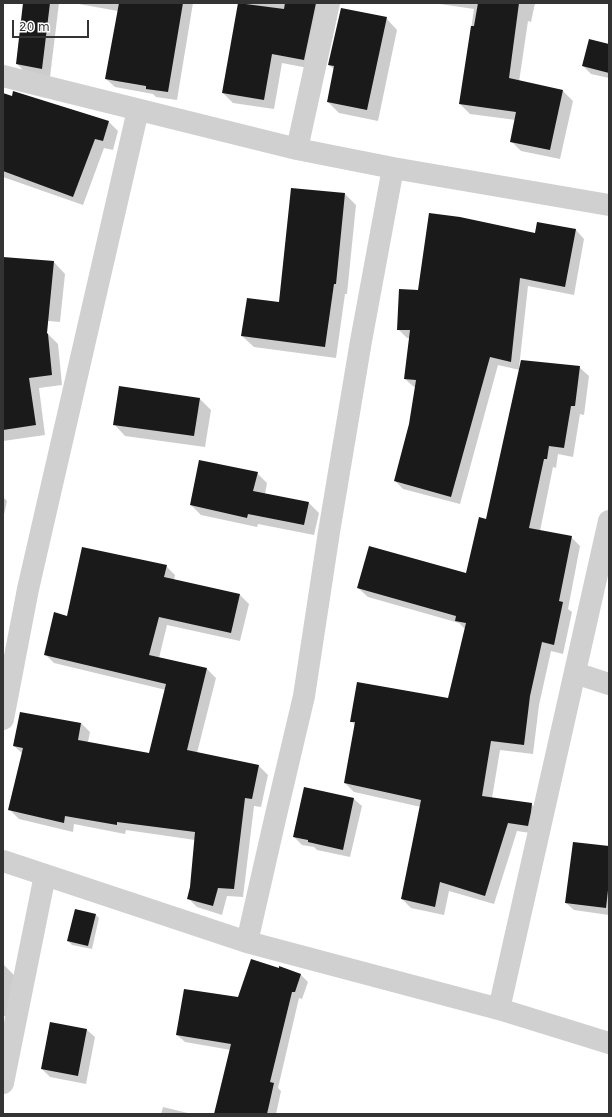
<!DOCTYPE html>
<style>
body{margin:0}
#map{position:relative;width:612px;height:1117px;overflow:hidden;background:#fff;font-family:"DejaVu Sans",sans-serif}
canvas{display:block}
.frame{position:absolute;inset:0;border:4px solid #333;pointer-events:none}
.scale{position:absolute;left:12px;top:20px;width:77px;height:18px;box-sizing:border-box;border:2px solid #333;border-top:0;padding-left:5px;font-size:12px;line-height:14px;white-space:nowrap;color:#333;-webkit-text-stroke:3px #fff;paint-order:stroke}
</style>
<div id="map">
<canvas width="612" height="1117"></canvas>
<div class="frame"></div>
<div class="scale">20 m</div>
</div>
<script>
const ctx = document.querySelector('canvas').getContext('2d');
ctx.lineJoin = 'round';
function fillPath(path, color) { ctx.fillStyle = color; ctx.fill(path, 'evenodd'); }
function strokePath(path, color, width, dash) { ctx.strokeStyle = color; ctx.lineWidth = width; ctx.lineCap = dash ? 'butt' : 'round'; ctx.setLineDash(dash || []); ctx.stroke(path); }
fillPath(new Path2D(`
 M 24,3 L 59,3 L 50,77 L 26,73 L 17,64 Z
 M 73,3 L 193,3 L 177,100 L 156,97 L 153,94 L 115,87 L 106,79 L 118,11 Z
 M 239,3 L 316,3 L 322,9 L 313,69 L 282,63 L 274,109 L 233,103 L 223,93 Z
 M 433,3 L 535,3 L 531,22 L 528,21 L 519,82 L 563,91 L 573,101 L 560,159 L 521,151 L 511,141 L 516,120 L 470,114 L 460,104 L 474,9 Z
 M 386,18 L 397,30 L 378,121 L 339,113 L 328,102 L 335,70 L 329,65 Z
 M 609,45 L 609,78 L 591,74 L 583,66 Z
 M 14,93 L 109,122 L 118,131 L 113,150 L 104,148 L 83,205 L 3,177 L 3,97 L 13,97 Z
 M 345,194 L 356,205 L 347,294 L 345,294 L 336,358 L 254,347 L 242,336 L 280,303 Z
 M 538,223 L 576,230 L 584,239 L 574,295 L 528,286 L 519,368 L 579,367 L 589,376 L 584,415 L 580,414 L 573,457 L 558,454 L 556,468 L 553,467 L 540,531 L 571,537 L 580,546 L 568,609 L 572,612 L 563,654 L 551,651 L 539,705 L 533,754 L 500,750 L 492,798 L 531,804 L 541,813 L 537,834 L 517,831 L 494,904 L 449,891 L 444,915 L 411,908 L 402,899 L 421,807 L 354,792 L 345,783 L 355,725 L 351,721 L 449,699 L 466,630 L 459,623 L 368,597 L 358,588 L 467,574 L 487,520 L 520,370 L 498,365 L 460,504 L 403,489 L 395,481 L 410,424 L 416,387 L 414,387 L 405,379 L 410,338 L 407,338 L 398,329 L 419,291 L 536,235 Z
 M 3,258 L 54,262 L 65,274 L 60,322 L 3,317 Z
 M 48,334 L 58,344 L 62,385 L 39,388 L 45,435 L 3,441 L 3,339 Z
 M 199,398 L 211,410 L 205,447 L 125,436 L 114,424 Z
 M 257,473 L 267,483 L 265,494 L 309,503 L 319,513 L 314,535 L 258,524 L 257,527 L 201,515 L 191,505 Z
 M 3,497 L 7,501 L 3,519 Z
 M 166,566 L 175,575 L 174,580 L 240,595 L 249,604 L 240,641 L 167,625 L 159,658 L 207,669 L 216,678 L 197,753 L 259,766 L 268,775 L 261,807 L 254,806 L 243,897 L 227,896 L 222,915 L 197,907 L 188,898 L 191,887 L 195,840 L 126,830 L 125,834 L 74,824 L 73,832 L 19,819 L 10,810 L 23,754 L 14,746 L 81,723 L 90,732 L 88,742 L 150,754 L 166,690 L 54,663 L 45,654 L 68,617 Z
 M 354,799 L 362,806 L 350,857 L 317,850 L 314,847 L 302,845 L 294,837 Z
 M 609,847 L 609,915 L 574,910 L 566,903 Z
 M 96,915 L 99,918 L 92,949 L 72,945 L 68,941 Z
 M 3,964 L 14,975 L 9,1017 L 3,1016 Z
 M 300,974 L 308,982 L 302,999 L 299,998 L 278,1088 L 281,1091 L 276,1114 L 248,1114 L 231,1050 L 185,1042 L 177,1035 L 239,998 Z
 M 50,1023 L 87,1030 L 95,1037 L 86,1084 L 50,1077 L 42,1069 Z
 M 163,1107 L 192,1114 L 161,1114 Z`), '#0003');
fillPath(new Path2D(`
 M 23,3 L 50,3 L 42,69 L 16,64 Z
 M 119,3 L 183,3 L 168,92 L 146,89 L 146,86 L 105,79 Z
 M 238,3 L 284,9 L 285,3 L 316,3 L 304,60 L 272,54 L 264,100 L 222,93 Z
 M 478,3 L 519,3 L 509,78 L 563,90 L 550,150 L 510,142 L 516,112 L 459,104 L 471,26 L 474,26 Z
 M 341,8 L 387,17 L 367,110 L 327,102 L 334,66 L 328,65 Z
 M 589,39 L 609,44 L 609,73 L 582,66 Z
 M 13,91 L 109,121 L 103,141 L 95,139 L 73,197 L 3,171 L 3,93 L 12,96 Z
 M 291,188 L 345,193 L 336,284 L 334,284 L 325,347 L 241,336 L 247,298 L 279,302 Z
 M 429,213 L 460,217 L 535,233 L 537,222 L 576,229 L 565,287 L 520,278 L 511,362 L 490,357 L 451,497 L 394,481 L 409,424 L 416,380 L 404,379 L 410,330 L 397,330 L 399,289 L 418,290 Z
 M 3,257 L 54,261 L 47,333 L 48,334 L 52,375 L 29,378 L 36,425 L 3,430 Z
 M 521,360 L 580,366 L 575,406 L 571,406 L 564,448 L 549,446 L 547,459 L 544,459 L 529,528 L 572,536 L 559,601 L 563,602 L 554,645 L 542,642 L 530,696 L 524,745 L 491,741 L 482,796 L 532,803 L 531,812 L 528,826 L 508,823 L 485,896 L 440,882 L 435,907 L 401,899 L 421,800 L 344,783 L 355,722 L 350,722 L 357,682 L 448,698 L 466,623 L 455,621 L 456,616 L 357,588 L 369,546 L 466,573 L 479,517 L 486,519 Z
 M 119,386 L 200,398 L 194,436 L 113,425 Z
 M 199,460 L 258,472 L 253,491 L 309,502 L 304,525 L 248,514 L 247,518 L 190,505 Z
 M 82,547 L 167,565 L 164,577 L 240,594 L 231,633 L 159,617 L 149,655 L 207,668 L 187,750 L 259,765 L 252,799 L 245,798 L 234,889 L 218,888 L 213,906 L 187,899 L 190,887 L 195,832 L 117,822 L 117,825 L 65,816 L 64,823 L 8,810 L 23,748 L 13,746 L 20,712 L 81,723 L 78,740 L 149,753 L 166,684 L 44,655 L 54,612 L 67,616 Z
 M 304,787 L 354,798 L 343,850 L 308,842 L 308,840 L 293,837 Z
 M 573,842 L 609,846 L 609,881 L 606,908 L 565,903 Z
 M 75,909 L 96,914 L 88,946 L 67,941 Z
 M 251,959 L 279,968 L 279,966 L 301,974 L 295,992 L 292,992 L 270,1082 L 274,1083 L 267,1114 L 214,1114 L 231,1044 L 176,1035 L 184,989 L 238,997 Z
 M 50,1022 L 87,1029 L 78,1076 L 41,1069 Z`), '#1a1a1a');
strokePath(new Path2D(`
 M 3,76 L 297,149 L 393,168 L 609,205
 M 297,149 L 329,3
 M 575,673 L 609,684
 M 3,719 L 28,589 L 138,110
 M 3,861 L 247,942 L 499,1009 L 609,1043
 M 247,942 L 275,819 L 304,696 L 329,532 L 361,341 L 393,168
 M 499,1009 L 609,521
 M 3,1083 L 45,875`), '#d0d0d0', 22);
</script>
